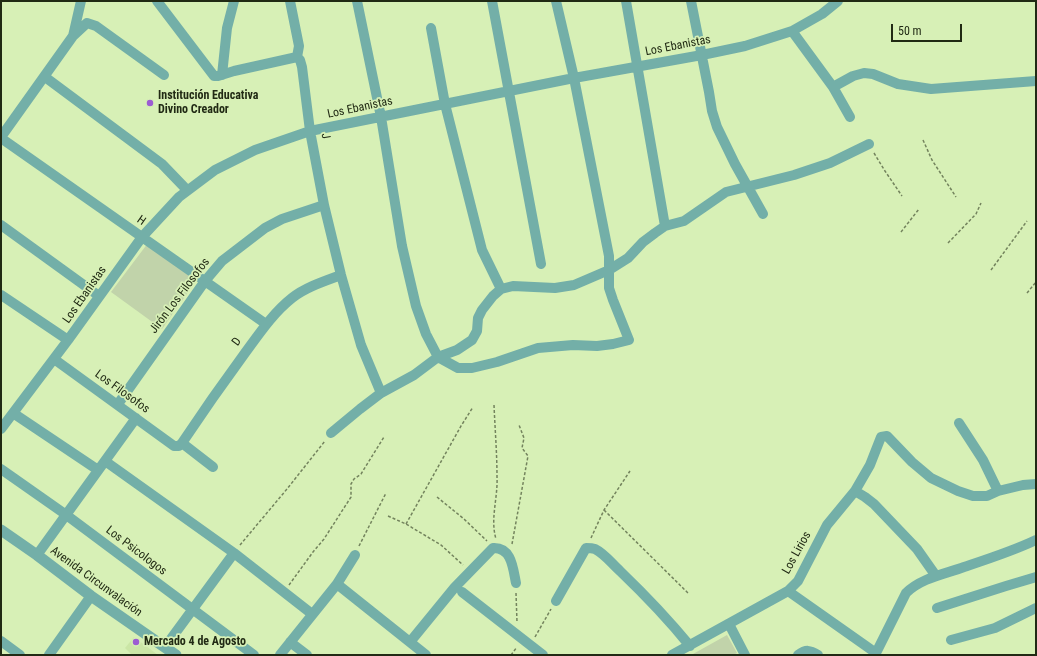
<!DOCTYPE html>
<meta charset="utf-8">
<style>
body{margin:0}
#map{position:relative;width:1037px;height:656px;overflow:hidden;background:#d7f0b6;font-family:"Roboto Condensed",sans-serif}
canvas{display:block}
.frame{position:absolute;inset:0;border:2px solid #212a14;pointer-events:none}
.scale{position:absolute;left:891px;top:24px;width:71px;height:18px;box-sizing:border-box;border:2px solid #212a14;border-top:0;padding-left:5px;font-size:12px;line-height:14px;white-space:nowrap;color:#212a14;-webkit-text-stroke:3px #d7f0b6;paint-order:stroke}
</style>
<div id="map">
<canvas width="1037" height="656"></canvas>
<div class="frame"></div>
<div class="scale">50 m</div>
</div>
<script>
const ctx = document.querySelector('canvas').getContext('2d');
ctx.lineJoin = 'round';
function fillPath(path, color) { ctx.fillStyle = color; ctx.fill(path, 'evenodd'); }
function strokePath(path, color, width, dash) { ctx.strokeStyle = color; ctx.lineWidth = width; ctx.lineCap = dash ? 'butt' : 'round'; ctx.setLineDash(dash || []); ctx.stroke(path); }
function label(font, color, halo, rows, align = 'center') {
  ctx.font = font + ' "Roboto Condensed",sans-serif'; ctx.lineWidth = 3.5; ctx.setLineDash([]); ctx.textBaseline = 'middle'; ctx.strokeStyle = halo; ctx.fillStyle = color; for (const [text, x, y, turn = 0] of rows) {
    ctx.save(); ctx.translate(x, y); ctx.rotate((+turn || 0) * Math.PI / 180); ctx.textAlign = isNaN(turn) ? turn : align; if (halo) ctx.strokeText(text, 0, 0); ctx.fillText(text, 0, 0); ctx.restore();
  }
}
fillPath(new Path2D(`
 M 134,637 L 158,655 L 132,655 L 125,648 Z`), '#cbe6a6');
fillPath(new Path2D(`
 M 148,243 L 198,278 L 162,329 L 111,292 Z
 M 727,635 L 737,653 L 733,655 L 694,655 L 693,654 Z`), '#c1d3aa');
strokePath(new Path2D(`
 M 923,140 L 932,160 L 956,197
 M 874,153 L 885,171 L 902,196
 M 901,232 L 919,209
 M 948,243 L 976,214 L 981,203
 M 991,270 L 1027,221
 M 1027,293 L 1036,282
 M 494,405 C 495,429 497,453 497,477 C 498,498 490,519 496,539
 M 437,497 L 464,519 L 487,541
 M 604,510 L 688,593
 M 388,516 L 406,524 L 441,545 L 463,565
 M 406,524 L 461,426 L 473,407
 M 591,538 L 604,510 L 630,471
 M 512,544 L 528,456 L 522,448 L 524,438 L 519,425
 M 240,545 L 287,489 L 325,441
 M 359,546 L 386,493
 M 289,585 L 313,552 L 324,539 L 351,497 L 351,484 L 354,479 L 361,474 L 384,437
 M 516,593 L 517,622
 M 535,637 L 551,609
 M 511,655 L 517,647`), '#73835d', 1.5, [3, 2]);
strokePath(new Path2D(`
 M 157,1 L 214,76 L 218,76 L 234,71 L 297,57
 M 290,1 L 299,46 L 297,57
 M 357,1 L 381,117 L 402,246 L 416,306 L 426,334 L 438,357 L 458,368 L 472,368 L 497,362 L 538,348 L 573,345 L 597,346 L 613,344 L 629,340 L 613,300 L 609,288 L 609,256 L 574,78 L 556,1
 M 492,1 L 541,264
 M 626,1 L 665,226
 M 691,1 L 709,92 L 712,111 L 717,127 L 735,164 L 763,214
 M 431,28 L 445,104 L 482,250 L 501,289
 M 792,31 L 833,87 L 850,117
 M 73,36 L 81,1
 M 297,57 L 300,60 L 302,67 L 310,131 L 324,205 L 341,275 L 361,345 L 381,393
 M 222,75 L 227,28 L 234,1
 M 45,77 L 162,164 L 187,190
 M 833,87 L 853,76 L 864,73 L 873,74 L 898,84 L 931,89 L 1036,81
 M 1,137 L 73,36 L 87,23 L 96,26 L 164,75
 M 1,138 L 266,324
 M 1,225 L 99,296
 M 1,295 L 68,340
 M 54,359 L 174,446 L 179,446 L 182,443 C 202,413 223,383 245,353 C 259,334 273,313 292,298 C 306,287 325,281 341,275
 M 118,404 L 205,281 L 222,261 L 265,228 L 282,219 L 324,205
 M 13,413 L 98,470
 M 959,423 L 983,460 L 998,491
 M 1,429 L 68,340 L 142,237 L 179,197 L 215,170 L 255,150 L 310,131 L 574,78 L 702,55 L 745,46 L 792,31 L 822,14 L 838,1
 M 331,433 L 360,409 L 381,393 L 414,375 L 438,357 L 457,350 L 472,340 L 477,331 L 478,318 L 482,310 L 493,296 L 501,289 L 513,286 L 555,288 L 574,285 L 609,270 L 628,258 L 643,242 L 655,233 L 665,226 L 684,221 L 726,192 L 794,175 L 830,163 L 869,144
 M 182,443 L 213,467
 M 105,461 L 234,553 L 312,614
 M 1,469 L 65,514 L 254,655
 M 855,491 L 865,497 L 874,504 L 917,549 L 936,576
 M 37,555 L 136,418
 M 337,584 L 426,655
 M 788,591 L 876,653
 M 462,592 L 543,655
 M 556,601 L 586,548 C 589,548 592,548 595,549 C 605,554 612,564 620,571 C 645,595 668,619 690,646
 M 937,608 L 1006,586 L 1036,577
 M 729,624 L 745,655
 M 951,640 L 995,628 L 1036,608
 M 1,641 L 20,655
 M 290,642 L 307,655
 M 410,642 L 455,587 L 493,548 C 512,547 513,569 516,583
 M 165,647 L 234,553
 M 49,655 L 91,596
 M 280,655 L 337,584 L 355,555
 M 672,655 L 788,591 L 798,581 L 827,525 L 855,491 L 870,465 L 881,437 L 887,436 L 912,462 L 931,478 L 958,491 L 973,496 L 987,496 L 998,491 L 1023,485 L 1036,484
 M 798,655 C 806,649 810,650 818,655
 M 875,655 L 906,593 C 921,578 945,574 964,567 C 988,559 1013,551 1036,540`), '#73afa8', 10);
strokePath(new Path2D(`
 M 1,530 L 37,555 L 91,596 L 176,655`), '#73afa8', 11);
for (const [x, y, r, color] of [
 [150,103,4,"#9c5cd2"],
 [136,642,4,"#9c5cd2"]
]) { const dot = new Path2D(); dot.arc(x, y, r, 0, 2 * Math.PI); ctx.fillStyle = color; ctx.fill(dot); strokePath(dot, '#d7f0b6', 1.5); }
label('12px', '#212a14', '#d7f0b6', [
 ["Los Ebanistas",678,46,-11],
 ["Los Ebanistas",360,108,-12],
 ["J",325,136,79],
 ["H",141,221,35],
 ["Los Ebanistas",85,295,-55],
 ["Jirón Los Filosofos",180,296,-53],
 ["D",237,342,-54],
 ["Los Filosofos",122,392,36],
 ["Los Psicologos",136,551,37],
 ["Los Lirios",797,553,-61],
 ["Avenida Circunvalación",96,582,36]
]);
label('bold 12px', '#212a14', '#d7f0b6', [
 ["Institución Educativa",158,96],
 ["Divino Creador",158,110],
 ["Mercado 4 de Agosto",144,642]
], 'left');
</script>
